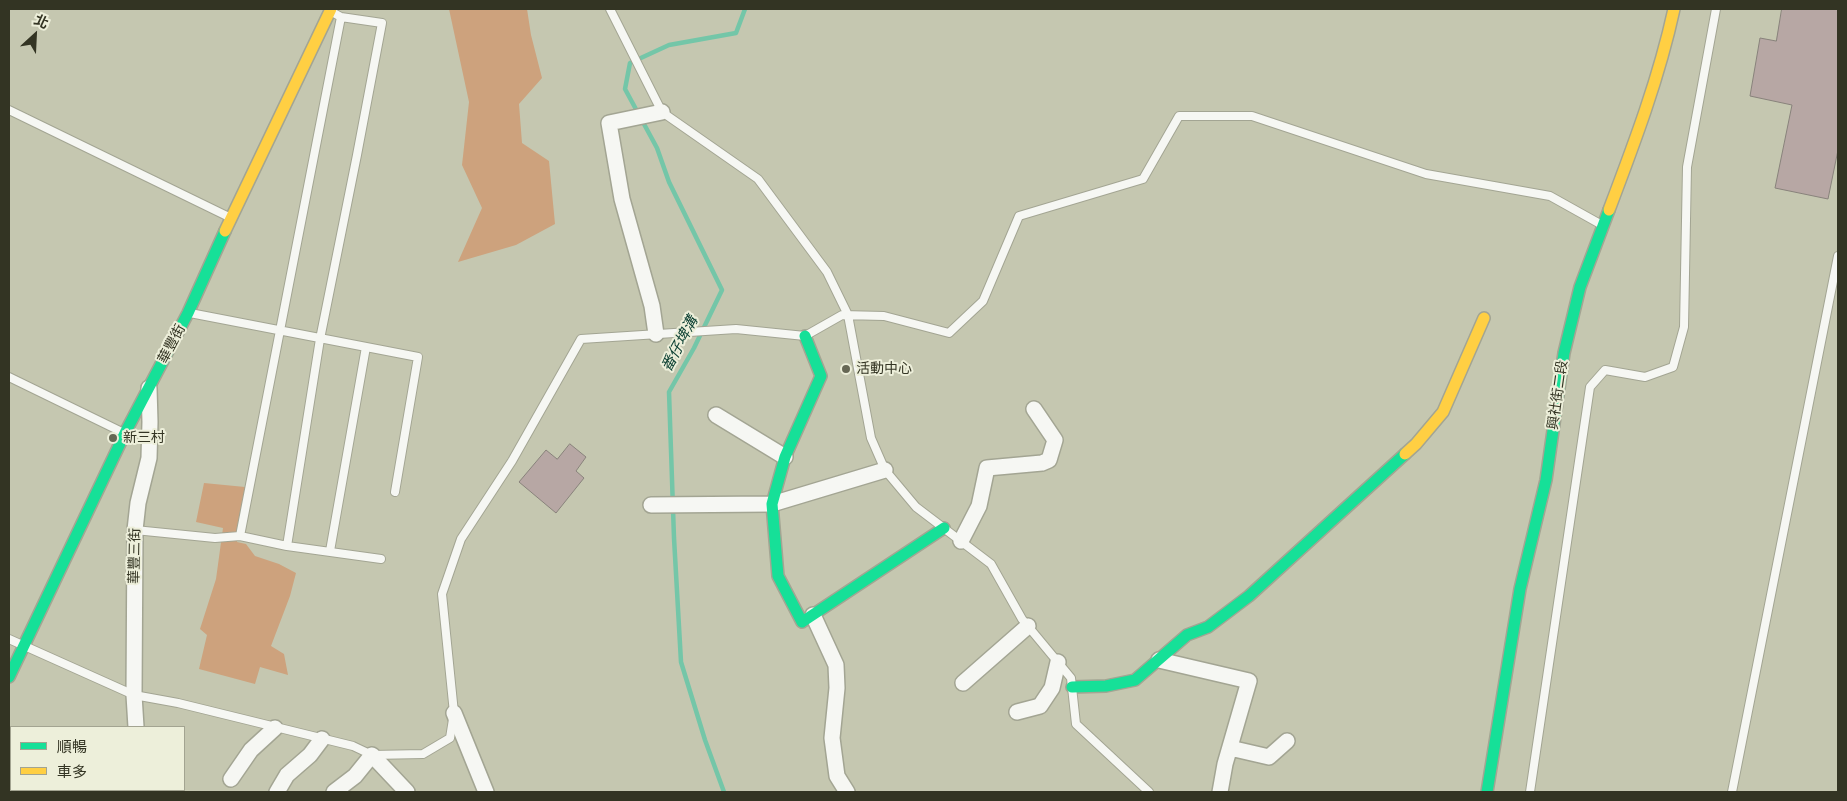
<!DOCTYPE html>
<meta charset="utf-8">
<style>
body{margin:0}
#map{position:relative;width:1847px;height:801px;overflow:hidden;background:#c5c7b0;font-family:Lora,"Noto Sans TC",serif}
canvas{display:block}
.frame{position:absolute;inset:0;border:10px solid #333423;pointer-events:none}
.legend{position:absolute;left:10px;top:726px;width:175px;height:65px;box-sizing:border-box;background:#edefda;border:1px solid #a3a491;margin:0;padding:6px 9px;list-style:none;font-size:15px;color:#333423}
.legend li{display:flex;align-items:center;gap:10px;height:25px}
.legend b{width:25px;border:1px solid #a3a491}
.north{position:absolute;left:10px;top:10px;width:50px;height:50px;-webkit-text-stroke:4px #edefda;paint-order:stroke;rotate:25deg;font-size:14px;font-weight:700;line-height:20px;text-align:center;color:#333423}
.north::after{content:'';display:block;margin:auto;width:18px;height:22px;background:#333423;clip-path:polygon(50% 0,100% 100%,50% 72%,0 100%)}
</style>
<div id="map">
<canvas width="1847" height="801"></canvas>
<div class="frame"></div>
<ul class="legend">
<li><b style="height:6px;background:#16e098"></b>順暢</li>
<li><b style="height:6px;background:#ffcf43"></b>車多</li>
</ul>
<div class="north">北</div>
</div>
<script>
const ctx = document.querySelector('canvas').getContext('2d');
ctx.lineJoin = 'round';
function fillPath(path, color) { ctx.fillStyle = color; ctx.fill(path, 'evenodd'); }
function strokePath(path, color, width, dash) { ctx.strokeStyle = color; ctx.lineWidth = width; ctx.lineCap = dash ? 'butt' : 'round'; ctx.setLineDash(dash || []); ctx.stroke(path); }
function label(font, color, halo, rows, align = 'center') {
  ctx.font = font + ' Lora,"Noto Sans TC",serif'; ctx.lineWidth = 4; ctx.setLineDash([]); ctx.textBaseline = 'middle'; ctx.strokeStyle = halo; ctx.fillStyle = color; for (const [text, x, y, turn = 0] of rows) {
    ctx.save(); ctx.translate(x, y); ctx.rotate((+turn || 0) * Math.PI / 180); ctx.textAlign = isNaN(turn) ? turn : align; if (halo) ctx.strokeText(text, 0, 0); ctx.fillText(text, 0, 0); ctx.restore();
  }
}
fillPath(new Path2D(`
 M 449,9 L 527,9 L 531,35 L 542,78 L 519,104 L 522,143 L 549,161 L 555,224 L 516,245 L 458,262 L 482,208 L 462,165 L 469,102 Z
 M 204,483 L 245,487 L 237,542 L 246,544 L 255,556 L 279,564 L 296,573 L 290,596 L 271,646 L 284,654 L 288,675 L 260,667 L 255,684 L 199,669 L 207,635 L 200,629 L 216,579 L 223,528 L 196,522 Z`), '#cda27d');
strokePath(new Path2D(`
 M 724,792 L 705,740 L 681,662 L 674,538 L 669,392 L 694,348 L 722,290 L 669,182 L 657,148 L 625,89 L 630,63 L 669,45 L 736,33 L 745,9`), '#74c6a8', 4.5);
const building = new Path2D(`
 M 1782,9 L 1838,9 L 1838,150 L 1828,199 L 1775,188 L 1792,105 L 1750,96 L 1760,38 L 1776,41 Z
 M 570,444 L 586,457 L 576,471 L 584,478 L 556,513 L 519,482 L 546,450 L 557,459 Z`);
fillPath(building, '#b7a7a4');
strokePath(building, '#88827b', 1);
const lane = new Path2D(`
 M 610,9 L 662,112 L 758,179 L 827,272 L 848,315 L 871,438 L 885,470 L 916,507 L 991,564 L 1022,619 L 1071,678 L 1076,724 L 1149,792
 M 9,110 L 229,217
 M 190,313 L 418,357 L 395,492
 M 9,377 L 124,433
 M 135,530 L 215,538 L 240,536 L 287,546 L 381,559
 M 240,536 L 341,17
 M 287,546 L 320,339 L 357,155 L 382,23 L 341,17 L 332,12
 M 330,551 L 366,347
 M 9,639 L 134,695 L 178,703 L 353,746 L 372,755 L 423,754 L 450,738 L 454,713 L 442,594 L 461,539 L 512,461 L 581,339 L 736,329 L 805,336 L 842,315 L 884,316 L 949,333 L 983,301 L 1019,216 L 1143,179 L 1179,116 L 1252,116 L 1426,174 L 1550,196 L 1602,225
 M 1530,792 L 1590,387 L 1605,370 L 1645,377 L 1673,367 L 1684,327 L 1687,167 L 1716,9
 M 1732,792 L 1838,256`);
const street = new Path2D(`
 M 656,334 L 652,306 L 622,199 L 609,123 L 662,112
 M 716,415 L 785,457
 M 651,505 L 772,504 L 885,470
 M 961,541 L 979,506 L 987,468 L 1042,463 L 1049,460 L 1055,440 L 1034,409
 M 813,615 L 836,665 L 837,688 L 832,738 L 837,776 L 847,792
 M 1159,660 L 1249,681 L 1225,764 L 1220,792
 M 963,683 L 1028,626
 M 1017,712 L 1040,706 L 1052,688 L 1058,662
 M 454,713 L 486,792
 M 136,727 L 134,695 L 135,530 L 138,503 L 149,458 L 150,422 L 149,388
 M 1230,748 L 1269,757 L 1287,741
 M 231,779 L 251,750 L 275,728
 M 139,790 L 139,792
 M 277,792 L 287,775 L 310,755 L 322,739
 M 334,792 L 355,776 L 372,755 L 407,792`);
const fast = new Path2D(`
 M 805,336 L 821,376 L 785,457 L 772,504 L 778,576 L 802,622 L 944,528
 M 9,677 L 125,433 L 188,313 L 225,231
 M 1072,687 L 1106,686 L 1135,680 L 1187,635 L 1208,627 L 1249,596 L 1405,454
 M 1487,792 L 1520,589 L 1546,480 L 1564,353 L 1580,287 L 1609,210`);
const slow = new Path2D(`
 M 1609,210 C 1634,144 1659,78 1674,9
 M 225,231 L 331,9
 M 1405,454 L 1416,444 L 1443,412 L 1484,318`);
strokePath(lane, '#a3a593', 10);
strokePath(street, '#a3a593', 18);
strokePath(fast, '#a3a593', 14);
strokePath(slow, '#a3a593', 14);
strokePath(lane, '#f6f7f3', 8);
strokePath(street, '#f6f7f3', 15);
strokePath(fast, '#16e098', 11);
strokePath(slow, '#ffcf43', 11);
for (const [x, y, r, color] of [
 [846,369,5,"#666754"],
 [113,438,5,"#666754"]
]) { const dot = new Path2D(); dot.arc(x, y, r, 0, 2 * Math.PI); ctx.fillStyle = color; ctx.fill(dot); strokePath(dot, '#edefda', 2); }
label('14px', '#333423', '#edefda', [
 ["華豐街",172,344,-62],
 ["興社街二段",1558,395,-82],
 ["華豐三街",135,556,-89]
]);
label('14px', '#333423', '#edefda', [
 ["活動中心",856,369],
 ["新三村",123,438]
], 'left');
label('italic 15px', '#104335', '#edefda', [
 ["番仔埤溝",680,344,-62]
]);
</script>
